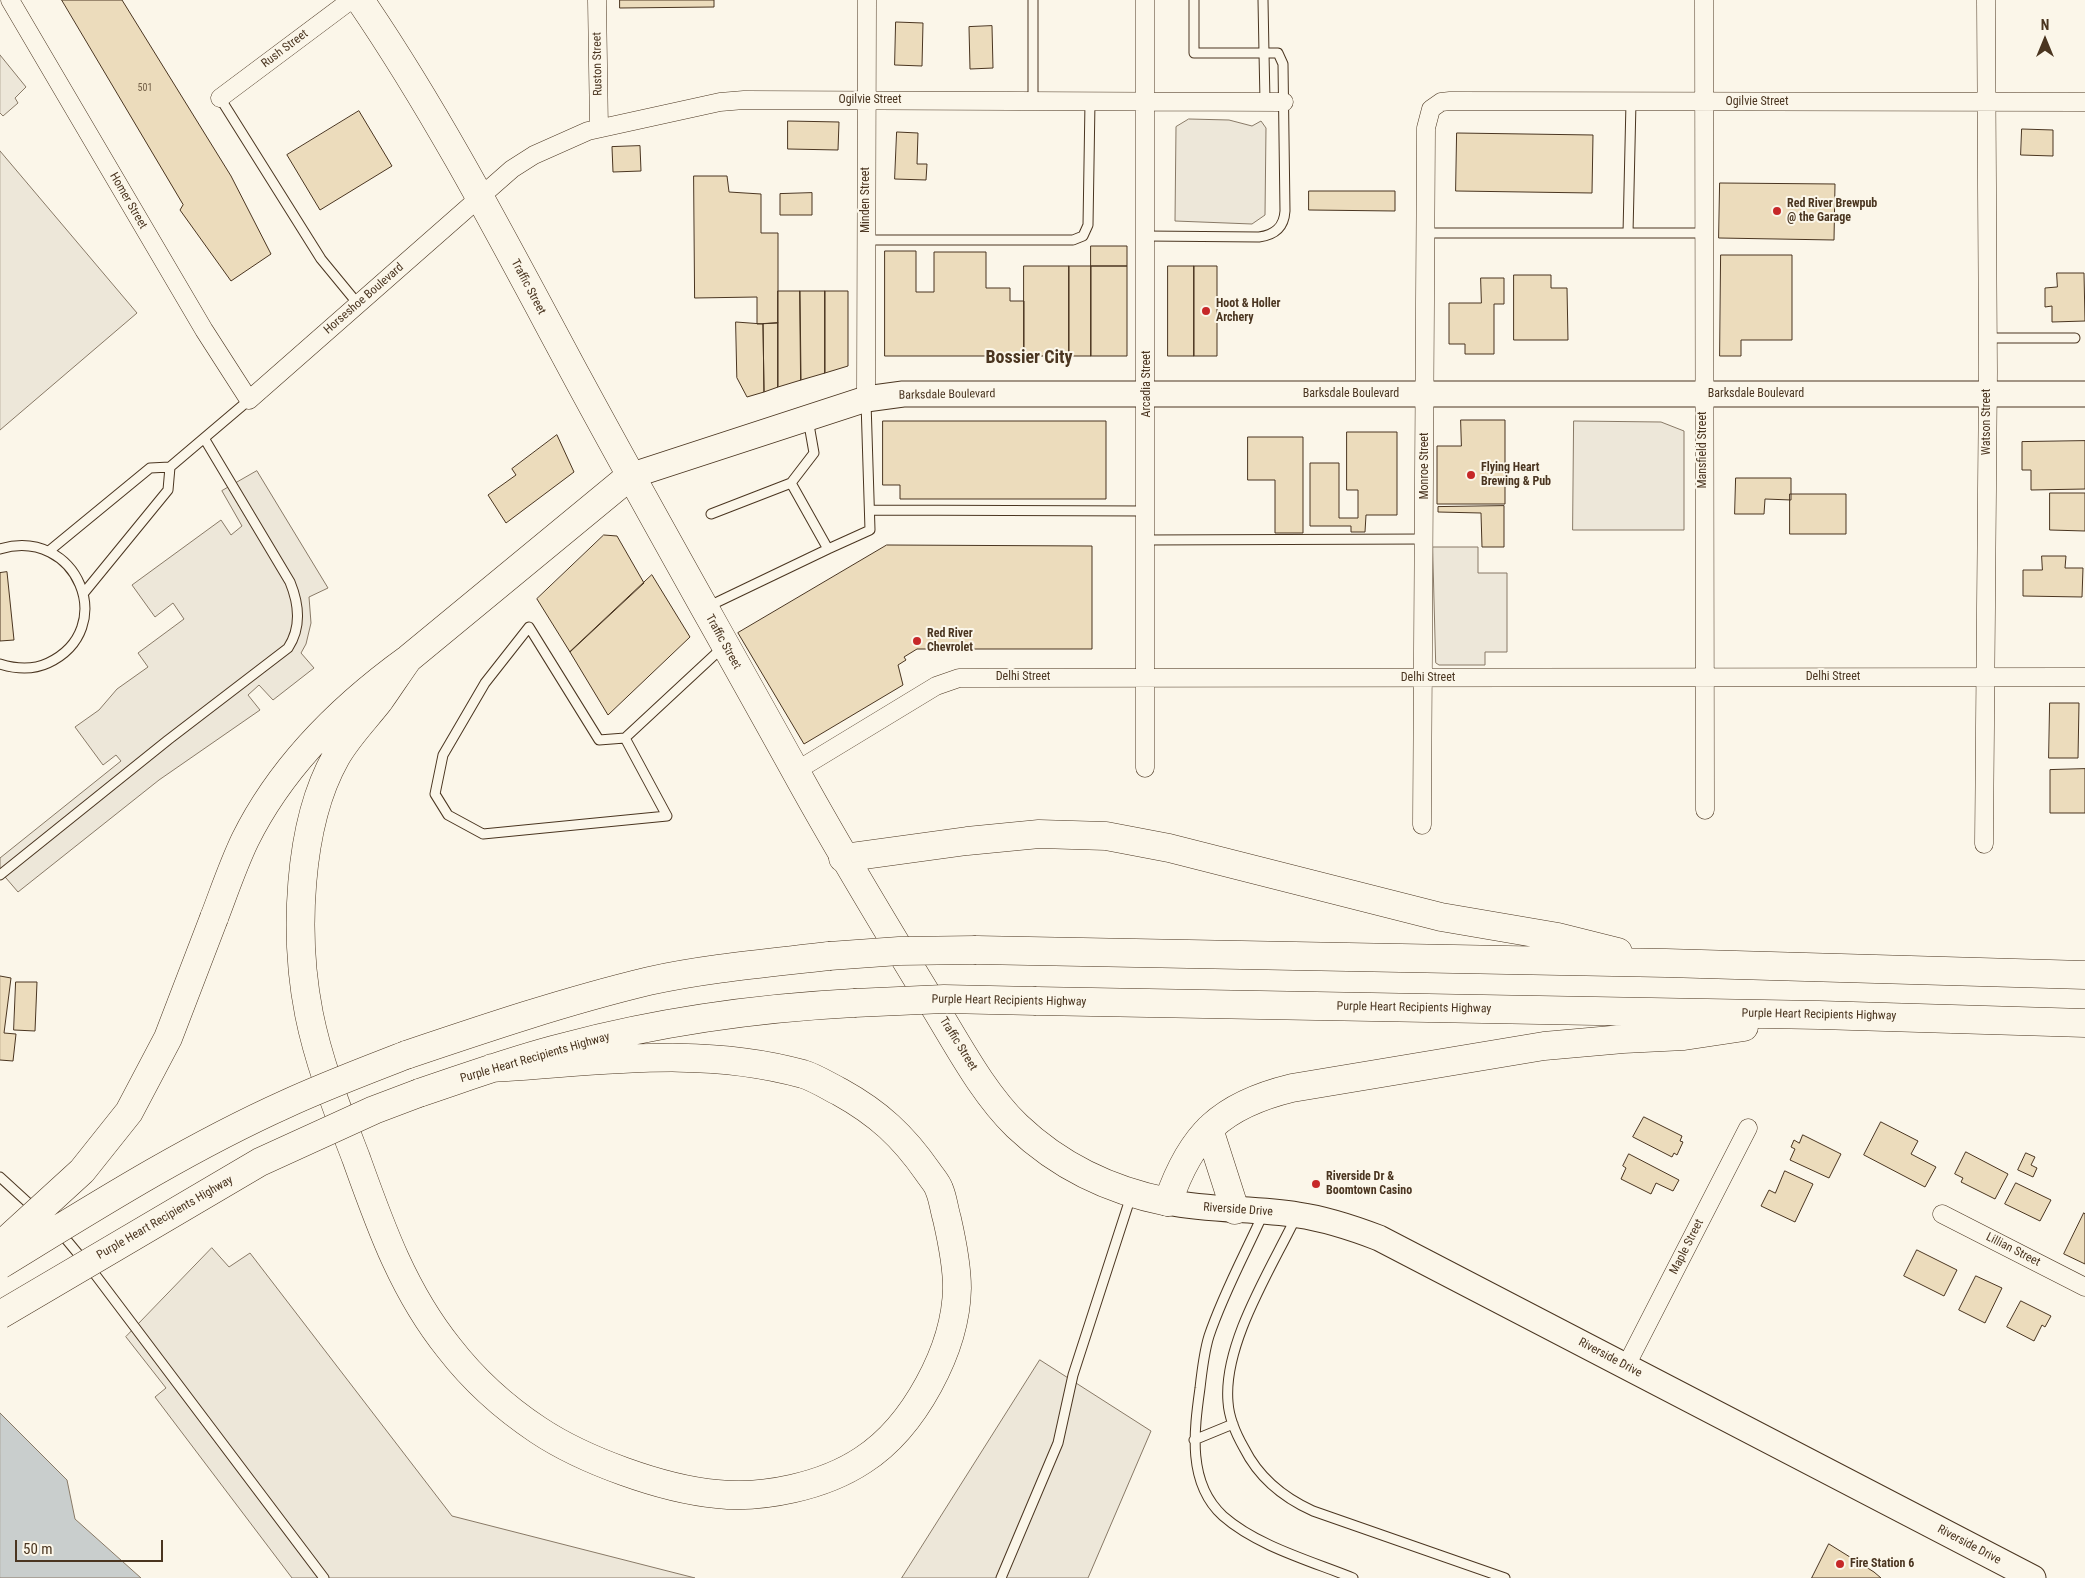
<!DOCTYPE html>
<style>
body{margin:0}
#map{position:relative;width:2085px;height:1578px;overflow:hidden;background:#fbf6e9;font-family:"Roboto Condensed",sans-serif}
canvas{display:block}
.north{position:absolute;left:2020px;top:15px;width:50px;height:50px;-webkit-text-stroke:4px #fbf6e9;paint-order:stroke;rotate:0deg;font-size:14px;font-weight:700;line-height:20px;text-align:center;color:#4a3520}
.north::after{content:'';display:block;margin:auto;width:18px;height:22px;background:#4a3520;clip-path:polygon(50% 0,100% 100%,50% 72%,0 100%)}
.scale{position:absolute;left:15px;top:1540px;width:148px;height:22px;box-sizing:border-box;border:2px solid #4a3520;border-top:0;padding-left:6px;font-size:15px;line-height:18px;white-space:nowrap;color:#4a3520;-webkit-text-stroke:4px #fbf6e9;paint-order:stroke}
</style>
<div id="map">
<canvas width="2085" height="1578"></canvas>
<div class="north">N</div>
<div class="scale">50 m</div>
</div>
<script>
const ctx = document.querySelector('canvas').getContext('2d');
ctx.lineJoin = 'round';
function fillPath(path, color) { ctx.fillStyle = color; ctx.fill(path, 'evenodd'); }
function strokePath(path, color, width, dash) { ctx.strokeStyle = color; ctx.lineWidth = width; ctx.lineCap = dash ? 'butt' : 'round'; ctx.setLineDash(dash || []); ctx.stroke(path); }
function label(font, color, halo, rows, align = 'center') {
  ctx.font = font + ' "Roboto Condensed",sans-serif'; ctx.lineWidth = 4; ctx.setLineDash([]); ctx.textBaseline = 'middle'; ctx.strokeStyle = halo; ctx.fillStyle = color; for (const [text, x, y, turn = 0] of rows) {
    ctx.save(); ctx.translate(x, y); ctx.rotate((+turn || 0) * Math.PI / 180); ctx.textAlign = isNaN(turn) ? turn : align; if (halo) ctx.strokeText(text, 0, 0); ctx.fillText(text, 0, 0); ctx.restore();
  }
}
const parking = new Path2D(`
 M 0,55 L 26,87 L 15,98 L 18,103 L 3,116 L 0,113 Z
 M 1189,119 L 1229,120 L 1252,126 L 1261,121 L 1266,128 L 1265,215 L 1252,224 L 1175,221 L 1176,127 Z
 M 0,151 L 137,313 L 0,430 Z
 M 1574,421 L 1661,422 L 1684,431 L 1684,530 L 1573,530 Z
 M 257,471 L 328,588 L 309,597 L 311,623 L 306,644 L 301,653 L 314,668 L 273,700 L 259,685 L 248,695 L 260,710 L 159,780 L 18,892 L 0,871 L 0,858 L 121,761 L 116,755 L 103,765 L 75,727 L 99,710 L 117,689 L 148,667 L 138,653 L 184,619 L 173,603 L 155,617 L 132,585 L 221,520 L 231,535 L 242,526 L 222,491 Z
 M 1433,547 L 1478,547 L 1478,573 L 1507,573 L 1507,652 L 1485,652 L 1485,665 L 1439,665 L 1436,663 Z
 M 212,1248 L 229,1267 L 250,1253 L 452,1516 L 695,1578 L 292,1578 L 155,1397 L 166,1388 L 126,1337 Z
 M 1040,1360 L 1151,1431 L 1088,1578 L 902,1578 Z`);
fillPath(parking, '#ede7d9');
strokePath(parking, '#887966', 1);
const water = new Path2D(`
 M 0,1413 L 67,1480 L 75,1519 L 141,1578 L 0,1578 Z`);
fillPath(water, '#c9cecd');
strokePath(water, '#887966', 1);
const building = new Path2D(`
 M 62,0 L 122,0 L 231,176 L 271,254 L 231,281 L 180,210 L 183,205 Z
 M 620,0 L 714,0 L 714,7 L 620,8 Z
 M 896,22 L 923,23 L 922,66 L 895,65 Z
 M 992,26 L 993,68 L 970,69 L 969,27 Z
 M 359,111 L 392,166 L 320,210 L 287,155 Z
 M 788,121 L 839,122 L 838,150 L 788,149 Z
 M 2022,129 L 2053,130 L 2053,156 L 2021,155 Z
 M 897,132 L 918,133 L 917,164 L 927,164 L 926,180 L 895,179 Z
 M 1457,133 L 1593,135 L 1592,193 L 1456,191 Z
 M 640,146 L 641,171 L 613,172 L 612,147 Z
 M 694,176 L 727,176 L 729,192 L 761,194 L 761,233 L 778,233 L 778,323 L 757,324 L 757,297 L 695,298 Z
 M 1720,183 L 1835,184 L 1834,240 L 1719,238 Z
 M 1309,191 L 1395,191 L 1395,211 L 1309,210 Z
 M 812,193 L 812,215 L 780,215 L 780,194 Z
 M 1091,246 L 1127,246 L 1127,266 L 1091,266 Z
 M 885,251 L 916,251 L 916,292 L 934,292 L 934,252 L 986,252 L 986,288 L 1010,288 L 1010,301 L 1024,301 L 1024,356 L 885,356 Z
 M 1721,255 L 1792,255 L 1792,340 L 1741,340 L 1741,356 L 1720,356 Z
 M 1024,266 L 1069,266 L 1069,356 L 1024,356 Z
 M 1069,266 L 1091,266 L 1091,356 L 1069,356 Z
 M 1091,266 L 1127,266 L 1127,356 L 1091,356 Z
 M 1168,266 L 1194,266 L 1194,356 L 1168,356 Z
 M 1194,266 L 1217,266 L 1217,356 L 1194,356 Z
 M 2057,273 L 2084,273 L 2085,321 L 2052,322 L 2052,306 L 2045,307 L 2045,288 L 2057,287 Z
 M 1514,275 L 1551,275 L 1551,288 L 1567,288 L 1568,340 L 1514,340 Z
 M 1481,278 L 1504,278 L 1504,304 L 1494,304 L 1494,354 L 1465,354 L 1465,344 L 1449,344 L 1449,303 L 1481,303 Z
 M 778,291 L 800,291 L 801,380 L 778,387 Z
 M 800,291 L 825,291 L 825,373 L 801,380 Z
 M 825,291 L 848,291 L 848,366 L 825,373 Z
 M 736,322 L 763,324 L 764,392 L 747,397 L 737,378 Z
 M 778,323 L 778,387 L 764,392 L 763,324 Z
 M 1461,420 L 1505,420 L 1505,504 L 1437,504 L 1437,446 L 1461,446 Z
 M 883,421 L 1106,421 L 1106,499 L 900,499 L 900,485 L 883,485 Z
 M 1347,432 L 1397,432 L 1397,515 L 1366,515 L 1365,532 L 1351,532 L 1351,526 L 1310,526 L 1310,463 L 1339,463 L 1339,518 L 1358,518 L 1358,490 L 1347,490 Z
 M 557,435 L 574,472 L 506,523 L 488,495 L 516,475 L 512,469 Z
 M 1248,437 L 1303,437 L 1303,533 L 1275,533 L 1275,480 L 1248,480 Z
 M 2085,441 L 2085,489 L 2031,490 L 2031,470 L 2022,470 L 2022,442 Z
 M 1736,478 L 1791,478 L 1791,500 L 1765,499 L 1764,514 L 1735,514 Z
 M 2050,493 L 2085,493 L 2085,531 L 2050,530 Z
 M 1790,494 L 1846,494 L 1846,534 L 1790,534 Z
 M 1504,506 L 1504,547 L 1482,547 L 1481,513 L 1438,512 L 1438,507 Z
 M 604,535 L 617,536 L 644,583 L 570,652 L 537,599 Z
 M 887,545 L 1092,546 L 1092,649 L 917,649 L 904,657 L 906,660 L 898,665 L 903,685 L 804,744 L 738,633 Z
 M 2042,556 L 2066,556 L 2065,568 L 2083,568 L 2082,597 L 2023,596 L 2023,570 L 2042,570 Z
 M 7,572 L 14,640 L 0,641 L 0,573 Z
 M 652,575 L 690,637 L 608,715 L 570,652 Z
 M 2050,703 L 2079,703 L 2078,758 L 2049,758 Z
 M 2085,769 L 2085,813 L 2050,813 L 2050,770 Z
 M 0,976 L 11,978 L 4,1033 L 16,1034 L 13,1061 L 0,1060 Z
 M 16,982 L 37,982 L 35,1031 L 14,1030 Z
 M 1644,1117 L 1682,1136 L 1680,1141 L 1683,1142 L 1677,1155 L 1674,1153 L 1672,1157 L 1633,1137 Z
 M 1881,1122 L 1918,1141 L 1911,1154 L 1936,1167 L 1925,1187 L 1864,1155 Z
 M 1803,1135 L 1841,1154 L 1829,1178 L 1790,1160 L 1795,1149 L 1791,1147 L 1794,1140 L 1799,1143 Z
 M 1966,1152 L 2008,1174 L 1995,1199 L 1961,1182 L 1963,1178 L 1955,1174 Z
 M 2026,1153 L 2035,1157 L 2031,1165 L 2037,1168 L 2033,1177 L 2018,1170 Z
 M 1629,1154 L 1679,1180 L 1673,1191 L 1656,1183 L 1651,1194 L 1621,1179 L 1626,1168 L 1623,1166 Z
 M 1785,1171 L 1813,1184 L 1795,1222 L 1761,1206 L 1769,1190 L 1775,1193 Z
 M 2016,1183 L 2051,1200 L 2040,1221 L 2005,1204 Z
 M 2084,1213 L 2085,1214 L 2085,1264 L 2064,1254 Z
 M 1917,1250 L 1957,1270 L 1944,1296 L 1904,1276 Z
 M 1976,1276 L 2002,1288 L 1985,1323 L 1959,1310 Z
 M 2021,1301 L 2051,1316 L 2045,1327 L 2042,1325 L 2034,1341 L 2007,1327 Z
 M 1829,1544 L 1874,1572 L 1881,1578 L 1812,1578 Z`);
fillPath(building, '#ecdcbc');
strokePath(building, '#4a3520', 1);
const lane = new Path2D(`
 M 1194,0 L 1194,53 L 1264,53 L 1263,0
 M 220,98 L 321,259 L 358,304
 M 1033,101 L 1033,0
 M 1426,233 L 1704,233
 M 1628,233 L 1631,102
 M 1146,236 L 1259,237 C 1275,235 1284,227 1285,211 L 1283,64 L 1278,53 L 1264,53 L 1265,101
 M 866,240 L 1073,240 L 1083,236 L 1088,225 L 1090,102
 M 1987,338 L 2075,338
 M 870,510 L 1146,511
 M 711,514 L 791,483
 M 1146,540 L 1425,539
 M 0,549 C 77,526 120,629 48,663 C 33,670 16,669 0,664
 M 828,549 L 870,530 L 866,402
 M 49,551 L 150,468 L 170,467 L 249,400
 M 83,594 L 168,490 L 170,467
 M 707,607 L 828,549 L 791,483 L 814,453 L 808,419
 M 625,738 L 599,740 L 529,627 L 485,683 L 443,755 L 435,794 L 448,815 L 483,834 L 667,816 L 625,738 L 723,647
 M 0,875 L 168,740 L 288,648 C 302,627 299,604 290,582 L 204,438
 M 0,1177 L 36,1210
 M 1263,1214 C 1245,1254 1223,1294 1209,1336 C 1204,1352 1202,1370 1200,1388 C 1194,1431 1187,1483 1223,1516 C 1257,1546 1311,1561 1353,1578
 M 1296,1217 C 1271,1269 1223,1344 1228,1402 C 1229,1418 1236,1434 1244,1448 C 1259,1478 1282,1497 1313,1511 L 1505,1578
 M 60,1232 L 94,1273 L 324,1578
 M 1194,1440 L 1233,1424
 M 1001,1578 L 1058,1443 L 1073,1375 L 1131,1196`);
const street = new Path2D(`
 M 10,0 L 204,330 L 249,400 L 512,169 L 534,155 L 588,131 L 720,102 L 744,100 L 1284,102
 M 597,0 L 599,128
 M 1145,0 L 1145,768
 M 1704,0 L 1705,810
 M 220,98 L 351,0
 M 866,399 L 867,0
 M 796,771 L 936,686 L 959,678 L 2085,677
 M 1422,825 L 1426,128 L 1431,109 L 1441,102 L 1450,101 L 2085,102
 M 1984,844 L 1988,371 L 1986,0
 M 1942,1214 L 2085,1287
 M 1626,1366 L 1748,1128`);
const secondary = new Path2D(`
 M 630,476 L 866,399 L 903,394 L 2085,394
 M 1168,1202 C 1211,1211 1255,1208 1298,1215 C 1326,1219 1353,1228 1379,1238 L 2033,1578`);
const primary = new Path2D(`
 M 360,0 C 442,120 509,251 578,379 C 651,514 727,647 801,781 C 842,855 885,926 929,998 C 956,1041 981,1091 1017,1126 C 1059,1166 1112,1191 1168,1202`);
const highway = new Path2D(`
 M 408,659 C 398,673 389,687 379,701 C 365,719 348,736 336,757 C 297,826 294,938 309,1014 C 319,1064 338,1111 356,1158 C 380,1225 403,1291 449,1348 C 473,1379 505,1408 538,1430 C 583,1460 662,1489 717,1494 C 763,1499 824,1486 863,1460 C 914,1427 956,1349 957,1288 C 957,1265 952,1241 947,1219 C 944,1209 943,1198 939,1189 C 937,1183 932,1178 928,1172 C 903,1136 878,1113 840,1092 C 828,1086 816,1078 803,1074 C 699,1045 598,1062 492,1068
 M 843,858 L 967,841 L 1039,834 L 1106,836 L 1169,848 L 1441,917 L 1558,937 L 1618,952
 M 214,918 C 224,892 233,865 245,840 C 281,767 343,706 408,659 L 630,476
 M 976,950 L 1666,963 L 2085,975
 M 1036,1001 L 1819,1015 L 2085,1023
 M 406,1055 C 486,1028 566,1001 649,981 C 708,968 769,963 829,956
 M 419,1093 C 467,1077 515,1059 564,1047 C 658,1022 757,1008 854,1003
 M 1209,1129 L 1235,1210
 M 1168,1202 C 1191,1134 1222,1105 1292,1088 L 1544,1046 L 1623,1039 L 1684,1036 L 1744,1027`);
strokePath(lane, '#4a3520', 11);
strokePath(street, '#4a3520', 19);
strokePath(secondary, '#4a3520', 27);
strokePath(primary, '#4a3520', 29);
strokePath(highway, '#4a3520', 29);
strokePath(lane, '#fbf6e9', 9);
strokePath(street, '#fbf6e9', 18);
strokePath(secondary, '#fbf6e9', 25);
strokePath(primary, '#fbf6e9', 28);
strokePath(highway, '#fbf6e9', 28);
const highwayBridge = new Path2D(`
 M 829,956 L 899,951 L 976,950
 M 854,1003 L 944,999 L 1036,1001
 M 0,1246 L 82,1171 L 129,1112 L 168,1038 L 214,918
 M 0,1265 C 93,1208 186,1149 286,1104 C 325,1086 365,1071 406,1055
 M 0,1315 L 260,1162 L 374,1110 L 419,1093`);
strokePath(highwayBridge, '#4a3520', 29, []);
strokePath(highwayBridge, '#fbf6e9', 28);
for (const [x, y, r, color] of [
 [1777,211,5,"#c62828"],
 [1206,311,5,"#c62828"],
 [1471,475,5,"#c62828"],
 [917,641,5,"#c62828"],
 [1316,1184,5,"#c62828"],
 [1840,1564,5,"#c62828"]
]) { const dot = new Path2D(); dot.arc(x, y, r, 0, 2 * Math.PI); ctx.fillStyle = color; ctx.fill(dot); strokePath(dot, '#fbf6e9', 2); }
label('10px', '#725f47', null, [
 ["501",145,88]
]);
label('12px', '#4a3520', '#fbf6e9', [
 ["Rush Street",285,49,-37],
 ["Ruston Street",598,64,-91],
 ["Ogilvie Street",870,100],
 ["Ogilvie Street",1757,102],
 ["Minden Street",866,200,-90],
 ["Homer Street",128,201,60],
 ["Traffic Street",528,287,62],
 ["Horseshoe Boulevard",364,299,-41],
 ["Arcadia Street",1147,384,-90],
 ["Barksdale Boulevard",1351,394],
 ["Barksdale Boulevard",1756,394],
 ["Barksdale Boulevard",947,395,-1],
 ["Watson Street",1987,422,-90],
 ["Mansfield Street",1703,450,-90],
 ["Monroe Street",1425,466,-90],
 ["Traffic Street",723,642,61],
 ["Delhi Street",1023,677],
 ["Delhi Street",1833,677],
 ["Delhi Street",1428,678],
 ["Purple Heart Recipients Highway",1009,1001,1],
 ["Purple Heart Recipients Highway",1414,1008,1],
 ["Purple Heart Recipients Highway",1819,1015,1],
 ["Traffic Street",958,1044,58],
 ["Purple Heart Recipients Highway",535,1058,-16],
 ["Riverside Drive",1238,1210,4],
 ["Purple Heart Recipients Highway",165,1218,-30],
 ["Maple Street",1687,1247,-63],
 ["Lillian Street",2013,1250,27],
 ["Riverside Drive",1610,1358,28],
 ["Riverside Drive",1969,1545,28]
]);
label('bold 12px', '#4a3520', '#fbf6e9', [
 ["Red River Brewpub",1787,204],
 ["@ the Garage",1787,218],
 ["Hoot & Holler",1216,304],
 ["Archery",1216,318],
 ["Flying Heart",1481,468],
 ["Brewing & Pub",1481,482],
 ["Red River",927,634],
 ["Chevrolet",927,648],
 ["Riverside Dr &",1326,1177],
 ["Boomtown Casino",1326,1191],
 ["Fire Station 6",1850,1564]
], 'left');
label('bold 18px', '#4a3520', '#fbf6e9', [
 ["Bossier City",1029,358]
]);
</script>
